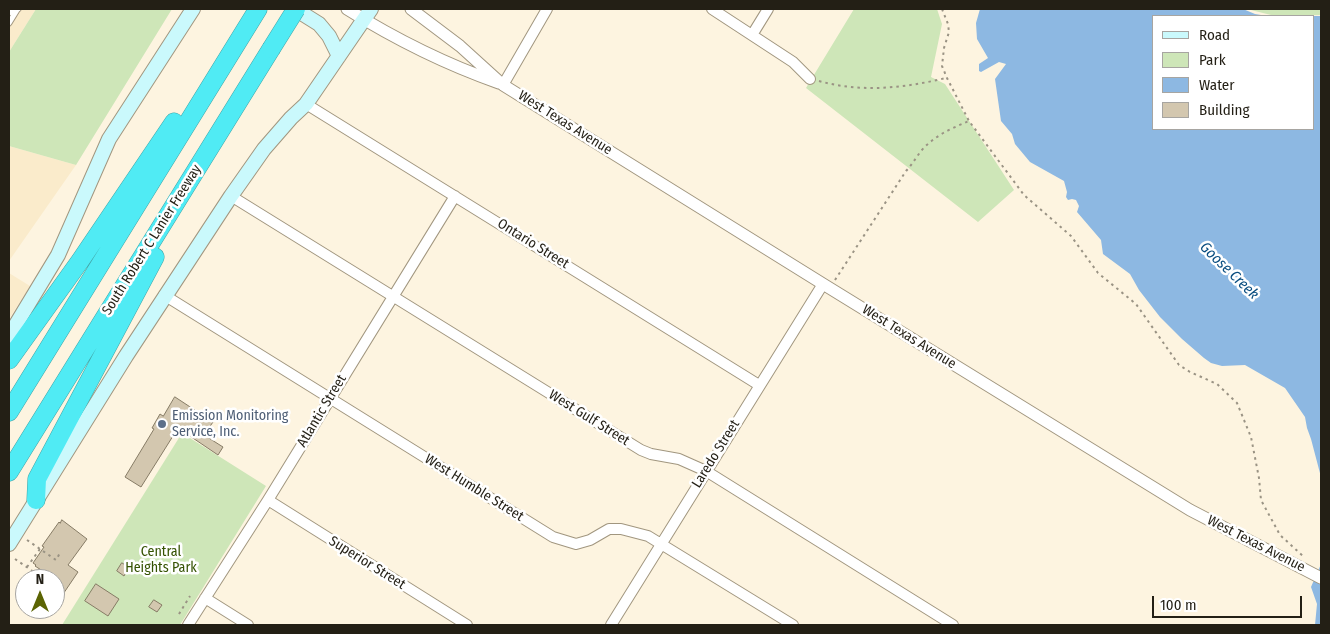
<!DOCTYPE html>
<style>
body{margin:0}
#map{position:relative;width:1330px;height:634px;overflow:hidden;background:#fdf4e0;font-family:"Fira Sans Condensed",sans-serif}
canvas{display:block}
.frame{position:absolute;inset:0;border:10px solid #231f15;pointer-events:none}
.legend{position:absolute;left:1152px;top:15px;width:162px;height:115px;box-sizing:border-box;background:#fff;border:1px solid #a7a5a1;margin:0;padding:6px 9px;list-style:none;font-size:15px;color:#231f15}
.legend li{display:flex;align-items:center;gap:10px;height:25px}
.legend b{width:25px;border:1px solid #a7a5a1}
.north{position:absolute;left:15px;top:569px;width:50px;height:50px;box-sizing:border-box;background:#fff;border:1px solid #a7a5a1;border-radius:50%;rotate:0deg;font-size:14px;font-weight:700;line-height:20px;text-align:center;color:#231f15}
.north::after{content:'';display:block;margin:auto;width:18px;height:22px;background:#5b6403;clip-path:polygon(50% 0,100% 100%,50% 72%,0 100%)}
.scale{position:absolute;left:1152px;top:596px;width:150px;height:22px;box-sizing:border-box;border:2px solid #231f15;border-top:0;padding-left:6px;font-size:15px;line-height:18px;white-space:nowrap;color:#231f15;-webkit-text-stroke:4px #fff;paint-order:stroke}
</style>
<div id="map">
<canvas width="1330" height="634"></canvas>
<div class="frame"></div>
<ul class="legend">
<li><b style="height:6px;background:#caf9fc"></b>Road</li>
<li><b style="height:14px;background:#cee6b8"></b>Park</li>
<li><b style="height:14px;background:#8db8e2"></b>Water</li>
<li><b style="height:14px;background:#d3c7af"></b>Building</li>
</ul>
<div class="north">N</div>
<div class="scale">100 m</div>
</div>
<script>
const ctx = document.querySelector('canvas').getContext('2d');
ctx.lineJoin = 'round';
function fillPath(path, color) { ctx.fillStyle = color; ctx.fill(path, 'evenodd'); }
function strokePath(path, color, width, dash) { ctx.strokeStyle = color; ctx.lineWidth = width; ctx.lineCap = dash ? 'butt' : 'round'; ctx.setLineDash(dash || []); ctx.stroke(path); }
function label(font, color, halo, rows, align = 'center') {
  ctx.font = font + ' "Fira Sans Condensed",sans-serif'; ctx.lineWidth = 5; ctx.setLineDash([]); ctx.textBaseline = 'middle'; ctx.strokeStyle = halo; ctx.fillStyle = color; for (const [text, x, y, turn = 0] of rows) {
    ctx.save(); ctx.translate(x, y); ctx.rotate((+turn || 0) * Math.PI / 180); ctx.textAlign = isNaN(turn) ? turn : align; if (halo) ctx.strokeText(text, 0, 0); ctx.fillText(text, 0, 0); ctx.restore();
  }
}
fillPath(new Path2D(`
 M 9,9 L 36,9 L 9,52 Z
 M 9,146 L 76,165 L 9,261 Z
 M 9,273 L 30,286 L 9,319 Z`), '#faebcb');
fillPath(new Path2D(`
 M 36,9 L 172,9 L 76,165 L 9,146 L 9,52 Z
 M 854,9 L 937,9 L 942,24 L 931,77 L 945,84 L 1014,190 L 978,222 L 806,88 Z
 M 1247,9 L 1321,9 L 1321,15 L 1275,16 Z
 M 182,433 L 266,486 L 180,625 L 62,625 Z`), '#cee6b8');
fillPath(new Path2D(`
 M 980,9 L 1243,9 L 1255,14 L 1267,16 L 1154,16 L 1154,129 L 1314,129 L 1314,16 L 1321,16 L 1321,477 L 1311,439 L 1307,428 L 1305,417 L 1285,388 L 1245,365 L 1222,366 L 1211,363 L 1204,358 L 1182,339 L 1160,317 L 1139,290 L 1130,274 L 1103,254 L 1101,240 L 1077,212 L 1079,206 L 1076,200 L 1072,199 L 1068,200 L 1066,197 L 1067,192 L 1064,181 L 1030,162 L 1015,144 L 1012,134 L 1001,121 L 995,79 L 1006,64 L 999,62 L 981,72 L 979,71 L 979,64 L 988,58 L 977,39 L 976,23 Z
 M 1321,564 L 1321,625 L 1315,625 L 1317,604 L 1311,587 Z`), '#8db8e2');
const building = new Path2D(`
 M 175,397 L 213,422 L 204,435 L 223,447 L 218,455 L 178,428 L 141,487 L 125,477 L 154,429 L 152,428 L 160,414 L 163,416 Z
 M 62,520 L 87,539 L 68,565 L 78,572 L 55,606 L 55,579 L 35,566 L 36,565 L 33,563 L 44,547 L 42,546 L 59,522 L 60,523 Z
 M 122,563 L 129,567 L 124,576 L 117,571 Z
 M 96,584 L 119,599 L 108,616 L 85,601 Z
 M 154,600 L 162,605 L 157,612 L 149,607 Z`);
fillPath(building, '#d3c7af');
strokePath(building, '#867b65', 1);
const service = new Path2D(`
 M 9,13 L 18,9
 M 9,23 L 17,10`);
const minor = new Path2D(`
 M 712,9 L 793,62 L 810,79
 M 752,35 L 768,9
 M 503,85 L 547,9
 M 306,104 L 759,385
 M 231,196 L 641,450 L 651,454 L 679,459 L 706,471 L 953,625
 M 164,295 L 553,537 L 576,544 L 590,540 L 609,529 L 621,529 L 648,536 L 793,625
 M 268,500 L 467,625
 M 205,598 L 248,625
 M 188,625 L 268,500 L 455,196
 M 611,625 L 823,284`);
const tertiary = new Path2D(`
 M 347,9 C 395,39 445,64 499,83
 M 411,9 L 460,46 L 503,85 L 823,284 L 1190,510 L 1321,578`);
const secondary = new Path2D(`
 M 295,9 L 319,24 L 329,36 L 339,56
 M 9,336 L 58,255 L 109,139 L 193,9
 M 9,544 L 126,356 L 231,196 L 264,149 L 291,118 L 306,104 L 371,9`);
const motorway = new Path2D(`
 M 9,360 L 80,261 L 174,122
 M 9,412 L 258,9
 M 9,472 L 271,49
 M 36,500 L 37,479 L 155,257`);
strokePath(service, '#a1967f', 7);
strokePath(minor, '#a1967f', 12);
strokePath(tertiary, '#a1967f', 13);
strokePath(secondary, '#a1967f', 16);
strokePath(motorway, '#40a4a6', 19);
strokePath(new Path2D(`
 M 942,9 L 948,24 L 949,32 L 944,48 L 942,66 L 947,78 L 969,121 L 1024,195 L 1071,236 L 1098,273 L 1136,304 L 1179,365 L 1190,372 L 1217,384 L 1237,403 L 1251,437 L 1259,478 L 1261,500 L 1280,535 L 1304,557
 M 819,81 C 862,93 904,88 946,78
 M 835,280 L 906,171 C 914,163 919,151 928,144 C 940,133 955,127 969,121
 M 27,540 L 56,560 L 60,553
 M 15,559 L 44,579
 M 27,567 L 40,549
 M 179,614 L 190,596`), '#9a9384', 2, [2.5, 4]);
strokePath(service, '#fff', 5);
strokePath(minor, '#fff', 10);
strokePath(tertiary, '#fff', 11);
strokePath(secondary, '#caf9fc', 14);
strokePath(motorway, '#50ebf4', 18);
const motorwayBridge = new Path2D(`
 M 271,49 L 296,9`);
strokePath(motorwayBridge, '#40a4a6', 19, []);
strokePath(motorwayBridge, '#50ebf4', 18);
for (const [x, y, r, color] of [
 [162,424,5,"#5c6f8a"]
]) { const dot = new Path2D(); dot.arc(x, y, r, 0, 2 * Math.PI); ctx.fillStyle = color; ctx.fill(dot); strokePath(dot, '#fff', 2); }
label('14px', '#231f15', '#fff', [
 ["West Texas Avenue",565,123,32],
 ["South Robert C Lanier Freeway",152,240,-58],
 ["Ontario Street",533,244,32],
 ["West Texas Avenue",909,337,32],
 ["Atlantic Street",322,411,-59],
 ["West Gulf Street",589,418,32],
 ["Laredo Street",716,454,-58],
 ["West Humble Street",474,488,32],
 ["West Texas Avenue",1256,544,27],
 ["Superior Street",367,563,32]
]);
label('14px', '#4e5e75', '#fff', [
 ["Emission Monitoring",172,416],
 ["Service, Inc.",172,432]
], 'left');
label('14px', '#355202', '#fff', [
 ["Central",161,552],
 ["Heights Park",161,568]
]);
label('italic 15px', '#0a4e81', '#fff', [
 ["Goose Creek",1229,271,44]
]);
</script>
